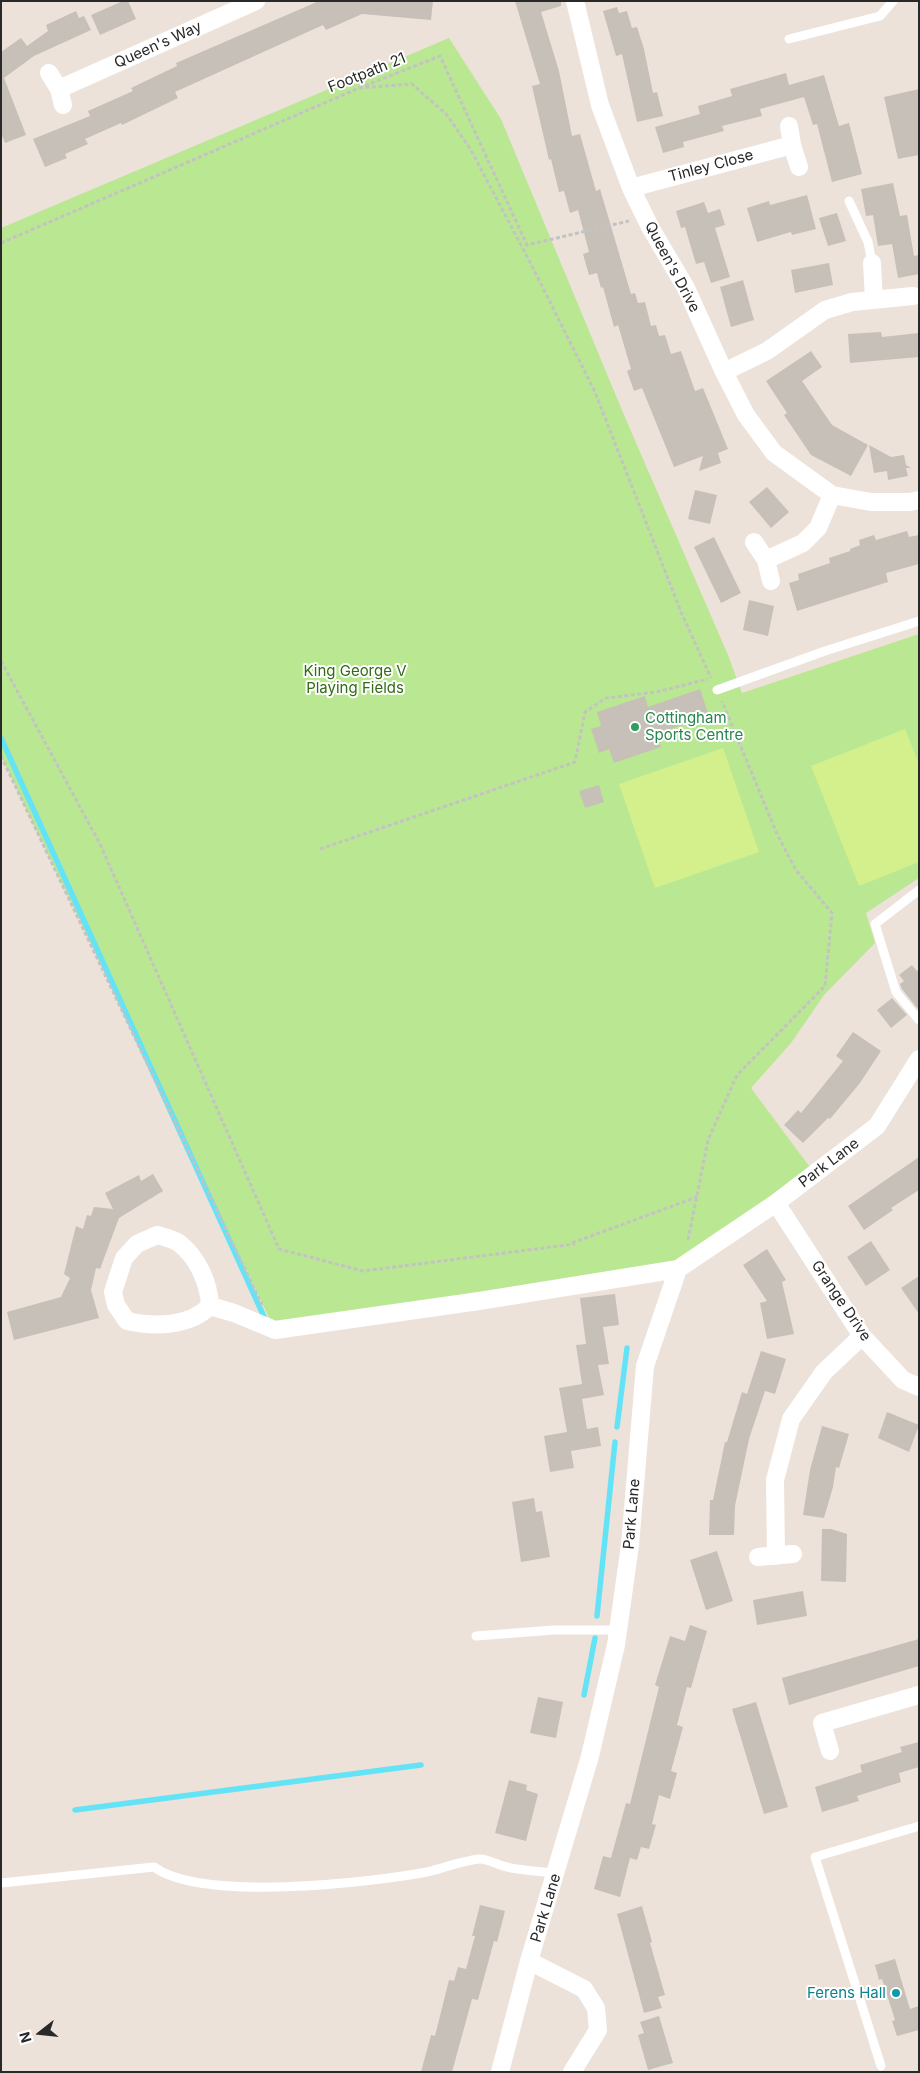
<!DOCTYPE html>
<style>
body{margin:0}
#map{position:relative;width:920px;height:2073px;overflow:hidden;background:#ece2d9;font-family:Inter,sans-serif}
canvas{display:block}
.frame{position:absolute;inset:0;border:2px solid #292929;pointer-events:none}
.north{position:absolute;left:15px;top:2008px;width:50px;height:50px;-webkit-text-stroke:4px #fff;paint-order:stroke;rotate:254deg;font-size:14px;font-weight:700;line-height:20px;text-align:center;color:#292929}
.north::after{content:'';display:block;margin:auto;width:18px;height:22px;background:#292929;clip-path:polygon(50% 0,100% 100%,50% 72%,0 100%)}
</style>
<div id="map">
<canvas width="920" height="2073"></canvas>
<div class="frame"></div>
<div class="north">N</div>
</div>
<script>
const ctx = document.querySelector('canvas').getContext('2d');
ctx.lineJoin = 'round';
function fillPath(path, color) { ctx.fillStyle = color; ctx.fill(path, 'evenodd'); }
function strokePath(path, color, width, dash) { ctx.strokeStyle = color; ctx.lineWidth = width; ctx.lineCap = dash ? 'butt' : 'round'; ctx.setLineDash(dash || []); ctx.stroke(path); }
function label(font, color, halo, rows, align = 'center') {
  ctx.font = font + ' Inter,sans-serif'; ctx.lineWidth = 4; ctx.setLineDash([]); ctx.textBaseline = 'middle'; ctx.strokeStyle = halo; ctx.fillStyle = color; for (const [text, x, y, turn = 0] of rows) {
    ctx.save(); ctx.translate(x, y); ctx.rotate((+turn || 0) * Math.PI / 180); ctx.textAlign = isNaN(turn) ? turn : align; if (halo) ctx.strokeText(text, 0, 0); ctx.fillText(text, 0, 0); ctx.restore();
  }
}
fillPath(new Path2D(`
 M 449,38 L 501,119 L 624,415 L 728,655 L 742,693 L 919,634 L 919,878 L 866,913 L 875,943 L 824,995 L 791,1043 L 751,1088 L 815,1174 L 678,1269 L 273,1326 L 1,756 L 1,228 Z`), '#bae792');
fillPath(new Path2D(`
 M 905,729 L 919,764 L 919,862 L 859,886 L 811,766 Z
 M 723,748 L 759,852 L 655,888 L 619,784 Z`), '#d3f08c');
strokePath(new Path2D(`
 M 1,738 L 266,1321
 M 617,1427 L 627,1348
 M 597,1616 L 615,1442
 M 584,1695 L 595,1638
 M 75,1810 L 421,1765`), '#64e3f7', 5.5);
fillPath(new Path2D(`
 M 123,1 L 128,1 L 136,19 L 100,35 L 91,15 Z
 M 319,1 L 433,1 L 431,20 L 362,14 L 326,30 L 323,25 L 175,92 L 178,98 L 122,125 L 121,123 L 85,139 L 88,144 L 65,154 L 67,158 L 45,167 L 33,139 L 90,116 L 88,111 L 133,91 L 131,88 L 177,66 L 176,63 Z
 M 515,1 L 561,1 L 561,6 L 541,12 L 559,71 L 572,136 L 580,134 L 596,191 L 600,189 L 631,294 L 635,293 L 638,303 L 645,302 L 651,326 L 656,325 L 659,336 L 665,335 L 671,354 L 681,351 L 695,391 L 703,388 L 728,449 L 718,453 L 721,463 L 699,471 L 703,456 L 674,467 L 642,388 L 634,391 L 627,371 L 631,369 L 618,325 L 614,327 L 603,287 L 601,288 L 597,273 L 589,275 L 583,254 L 589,252 L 578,210 L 570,213 L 564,191 L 559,192 L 551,159 L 549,160 L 532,86 L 540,84 Z
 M 617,7 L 619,13 L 627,11 L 632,28 L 637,27 L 644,49 L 653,93 L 657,92 L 663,116 L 637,122 L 622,54 L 616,56 L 603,11 Z
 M 76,11 L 79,18 L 84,16 L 91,30 L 34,56 L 4,78 L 26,135 L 5,143 L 1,133 L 1,52 L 21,38 L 27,46 L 48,31 L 46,25 Z
 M 786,73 L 789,85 L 824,75 L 839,126 L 849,123 L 862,174 L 832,182 L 817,124 L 813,125 L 804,97 L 760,109 L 762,116 L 722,126 L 724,131 L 683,142 L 684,147 L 663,153 L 655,127 L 700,114 L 698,106 L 732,96 L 730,89 Z
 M 919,89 L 919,155 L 898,159 L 884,97 Z
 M 893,183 L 900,216 L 907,215 L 914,256 L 919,255 L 919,274 L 898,278 L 892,244 L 878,246 L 873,215 L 866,216 L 861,189 Z
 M 807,195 L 816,229 L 792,235 L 791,232 L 757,242 L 747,208 L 769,201 L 770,205 Z
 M 704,202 L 708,213 L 720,209 L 725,225 L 715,228 L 730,277 L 711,283 L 704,262 L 696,264 L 685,227 L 681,228 L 676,211 Z
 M 837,213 L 846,241 L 828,246 L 819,218 Z
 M 829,263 L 833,285 L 795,293 L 791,270 Z
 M 743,280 L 754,320 L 731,327 L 720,287 Z
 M 881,332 L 882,337 L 919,333 L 919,357 L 850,363 L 848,334 Z
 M 811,351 L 822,367 L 802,381 L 832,425 L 868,445 L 851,476 L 811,455 L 784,415 L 787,413 L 766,381 Z
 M 869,445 L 891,457 L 904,455 L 906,465 L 911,468 L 906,468 L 908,476 L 888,480 L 887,471 L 874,473 Z
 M 767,487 L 789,512 L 771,528 L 749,502 Z
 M 695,490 L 717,495 L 710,524 L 688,519 Z
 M 907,531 L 909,537 L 919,535 L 919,564 L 886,573 L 888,582 L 797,611 L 789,583 L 799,580 L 798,574 L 830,563 L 829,558 L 850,551 L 850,549 L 860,545 L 859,540 L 874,535 L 876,540 Z
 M 714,537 L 741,593 L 721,603 L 694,547 Z
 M 749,600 L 774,606 L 768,636 L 743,630 Z
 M 700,689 L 709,716 L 656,734 L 661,747 L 614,763 L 609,749 L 599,753 L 591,729 L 601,726 L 597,712 L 645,696 L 648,707 Z
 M 599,785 L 604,802 L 585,808 L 579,791 Z
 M 912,965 L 917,971 L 919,970 L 919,1006 L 917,1008 L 902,989 L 900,984 L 904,981 L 899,975 Z
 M 892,998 L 907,1015 L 891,1028 L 877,1010 Z
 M 853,1032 L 881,1051 L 860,1083 L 830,1119 L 828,1118 L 803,1143 L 784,1125 L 798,1110 L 801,1113 L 843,1061 L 836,1056 Z
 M 919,1157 L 919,1190 L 891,1208 L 893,1210 L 864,1230 L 848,1206 Z
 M 153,1174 L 163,1191 L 119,1218 L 100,1269 L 96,1268 L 91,1290 L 99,1318 L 14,1340 L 7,1312 L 61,1297 L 70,1278 L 64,1274 L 76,1226 L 83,1229 L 87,1215 L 91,1216 L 94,1207 L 113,1209 L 105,1193 L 139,1175 L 141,1181 Z
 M 871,1241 L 890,1270 L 866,1286 L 847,1257 Z
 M 767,1249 L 786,1280 L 782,1282 L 794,1334 L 767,1339 L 760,1303 L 767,1301 L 743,1265 Z
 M 919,1276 L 919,1314 L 901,1288 Z
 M 615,1294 L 619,1325 L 603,1327 L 609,1364 L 598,1365 L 604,1395 L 582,1399 L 587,1429 L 598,1427 L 601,1446 L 571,1451 L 574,1468 L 550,1472 L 544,1436 L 567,1432 L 559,1388 L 582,1384 L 576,1345 L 586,1344 L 580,1298 Z
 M 761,1351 L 786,1359 L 775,1394 L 765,1391 L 749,1439 L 735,1506 L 734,1535 L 709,1535 L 710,1500 L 713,1500 L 725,1442 L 727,1442 L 742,1392 L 747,1394 Z
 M 887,1412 L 919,1425 L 909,1452 L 878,1438 Z
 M 822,1426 L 849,1434 L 839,1468 L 836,1467 L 833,1487 L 824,1518 L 803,1515 L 810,1470 Z
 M 534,1498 L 536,1512 L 542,1511 L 550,1557 L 521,1562 L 512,1502 Z
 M 822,1529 L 831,1529 L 847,1534 L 846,1582 L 821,1581 Z
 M 717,1551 L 733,1601 L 706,1610 L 690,1560 Z
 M 803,1591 L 807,1616 L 757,1625 L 753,1600 Z
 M 690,1625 L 707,1631 L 691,1688 L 687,1687 L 677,1725 L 683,1727 L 671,1771 L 677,1773 L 670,1799 L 659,1795 L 652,1824 L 656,1825 L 649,1849 L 641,1847 L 637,1860 L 630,1858 L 620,1897 L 594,1889 L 603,1856 L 611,1858 L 626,1803 L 630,1804 L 659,1687 L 655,1685 L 670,1636 L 685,1641 Z
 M 919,1639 L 919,1666 L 789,1705 L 782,1678 Z
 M 538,1697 L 563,1702 L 556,1738 L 530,1733 Z
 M 756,1702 L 788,1807 L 764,1814 L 732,1709 Z
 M 919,1742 L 919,1767 L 899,1773 L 901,1782 L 857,1796 L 859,1801 L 822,1812 L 815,1787 L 862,1772 L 860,1765 L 902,1752 L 900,1747 Z
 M 509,1780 L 527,1785 L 526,1790 L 538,1794 L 526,1841 L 495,1833 Z
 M 480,1905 L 505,1911 L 497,1942 L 494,1941 L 478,2000 L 472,1999 L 452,2072 L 421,2072 L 431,2035 L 435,2036 L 449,1980 L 454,1981 L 458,1967 L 466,1969 L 475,1936 L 472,1936 Z
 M 642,1906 L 652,1942 L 650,1943 L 665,1995 L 658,1997 L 662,2008 L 644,2013 L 617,1914 Z
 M 895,1959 L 910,2009 L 919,2006 L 919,2030 L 897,2036 L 892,2021 L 895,2020 L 882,1979 L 879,1980 L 875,1965 Z
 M 659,2016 L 673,2063 L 648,2070 L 638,2035 L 644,2033 L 640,2022 Z`), '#c7c0b8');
strokePath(new Path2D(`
 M 359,88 L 412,84 L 447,115 L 471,150 L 531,264 L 595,392 L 681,612 L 711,678
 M 1,243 L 359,88 L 440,56 L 527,245 L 629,221
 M 1,661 L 100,844 L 279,1249 L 363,1271 L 575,1244
 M 1,756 L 262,1305
 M 320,849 L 575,762 L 585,712 L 606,698 L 657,692 L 708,679
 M 688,1240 L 708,1140 L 737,1075 L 825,986 L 832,913 L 796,870 L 777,834 L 722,701
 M 572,1243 L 697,1197`), '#c3c3c3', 3, [4, 2.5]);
strokePath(new Path2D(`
 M 789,39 L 880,16 L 893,1
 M 849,201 L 868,242 L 872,263
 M 717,690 L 825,651 L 919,621
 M 919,890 L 875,924 L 896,992 L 919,1020
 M 476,1636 L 554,1630 L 618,1630
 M 1,1883 L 154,1867 C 202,1902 368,1883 427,1872 C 444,1868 461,1861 479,1859 C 485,1858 494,1863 500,1865 C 517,1871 538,1871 556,1873
 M 881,2066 L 815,1857 L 919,1826`), '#fff', 9);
strokePath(new Path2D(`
 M 575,1 L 600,105 L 631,188 L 650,227 L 686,288 L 724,372 L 746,415 L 774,453 L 832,495 L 871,502 L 910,502 L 919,500
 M 49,73 L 59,89 L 63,105
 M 59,89 L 256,1
 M 789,126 L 792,145 L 799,167
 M 631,188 L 792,145
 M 872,263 L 874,300
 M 724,372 L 767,351 L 825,310 L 852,302 L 913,296
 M 754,542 L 766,560 L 771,581
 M 766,560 L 803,543 L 818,528 L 832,495
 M 776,1203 L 862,1336 L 903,1380 L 919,1387
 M 157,1235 C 164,1237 173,1239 179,1243 C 198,1258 209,1283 210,1306 C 189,1327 154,1327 127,1321 L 116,1305 L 113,1292 L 124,1258 L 137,1244 Z
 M 210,1306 L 234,1313 L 275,1330 L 479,1301 L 678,1269
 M 776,1556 L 775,1480 L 791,1419 L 824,1372 L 862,1336
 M 758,1557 L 793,1554
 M 830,1751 L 822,1723 L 919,1695
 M 529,1961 L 584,1989 L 596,2008 L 598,2030 L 572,2072
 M 500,2072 L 529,1961 L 590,1756 L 616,1645 L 630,1545 L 645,1366 L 678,1269 L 776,1203 L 877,1126 L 919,1059`), '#fff', 18);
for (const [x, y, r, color] of [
 [635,727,5,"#2e9e5b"],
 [896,1993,5,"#0f9aa8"]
]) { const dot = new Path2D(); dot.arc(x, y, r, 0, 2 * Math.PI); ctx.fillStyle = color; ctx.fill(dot); strokePath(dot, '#fff', 2); }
label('15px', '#292929', '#fff', [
 ["Queen's Way",158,45,-24],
 ["Footpath 21",367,73,-22],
 ["Tinley Close",711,166,-15],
 ["Queen's Drive",672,267,62],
 ["Park Lane",829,1163,-37],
 ["Grange Drive",841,1301,56],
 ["Park Lane",632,1514,-85],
 ["Park Lane",546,1908,-73]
]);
label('15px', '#326a15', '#fff', [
 ["King George V",355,671],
 ["Playing Fields",355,688]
]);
label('15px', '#27864d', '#fff', [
 ["Cottingham",645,718],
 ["Sports Centre",645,735]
], 'left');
label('15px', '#0d838f', '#fff', [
 ["Ferens Hall",886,1993]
], 'right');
</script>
